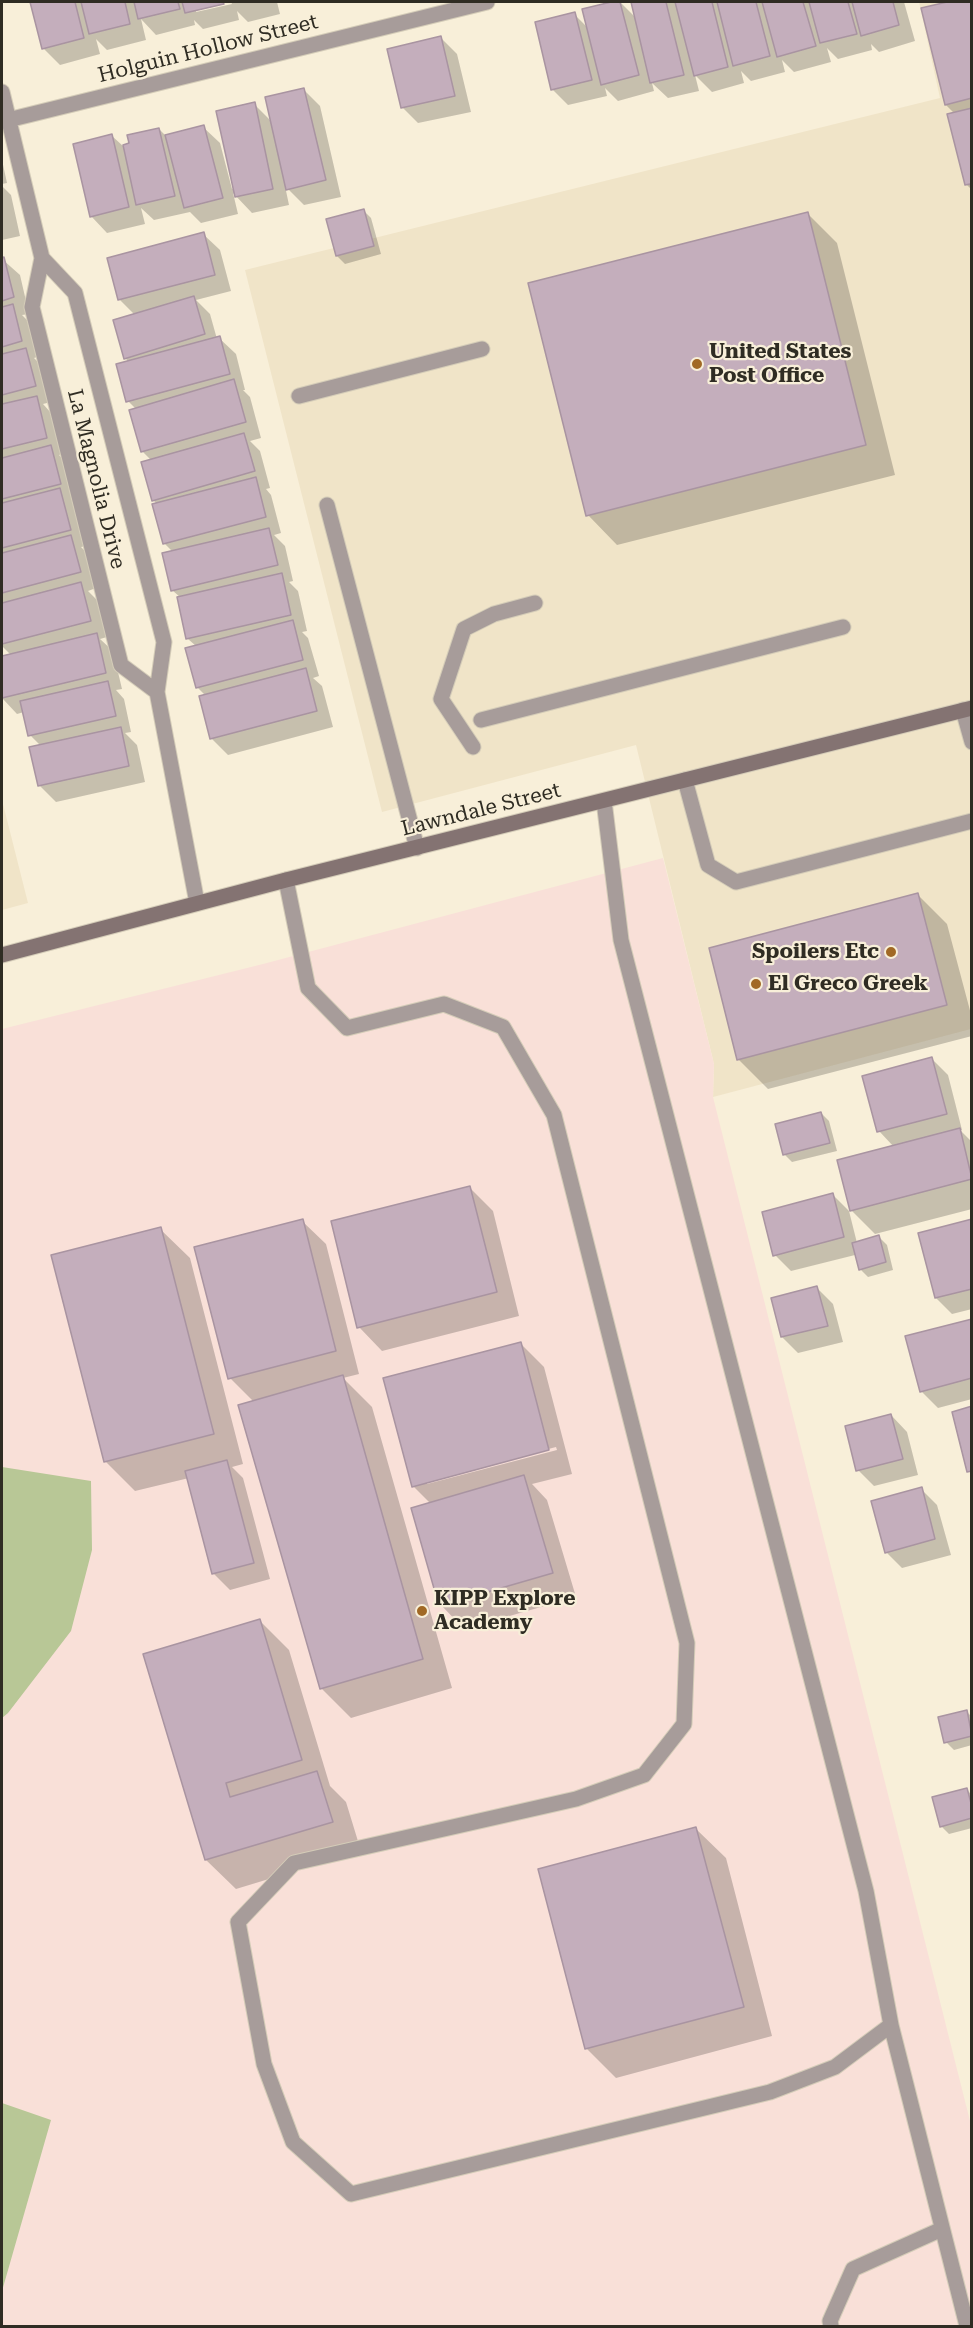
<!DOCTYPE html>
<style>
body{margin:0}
#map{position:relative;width:973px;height:2328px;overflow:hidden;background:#f8efd9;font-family:"Roboto Serif",serif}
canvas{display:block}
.frame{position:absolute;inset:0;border:3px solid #2f2c23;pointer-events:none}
</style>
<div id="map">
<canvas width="973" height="2328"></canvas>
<div class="frame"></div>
</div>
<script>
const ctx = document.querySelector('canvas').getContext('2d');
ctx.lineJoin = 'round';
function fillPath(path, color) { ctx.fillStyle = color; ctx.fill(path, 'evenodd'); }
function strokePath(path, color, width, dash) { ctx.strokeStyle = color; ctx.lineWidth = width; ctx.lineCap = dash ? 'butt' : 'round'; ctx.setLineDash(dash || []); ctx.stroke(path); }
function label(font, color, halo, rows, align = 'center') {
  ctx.font = font + ' "Roboto Serif",serif'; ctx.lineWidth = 4.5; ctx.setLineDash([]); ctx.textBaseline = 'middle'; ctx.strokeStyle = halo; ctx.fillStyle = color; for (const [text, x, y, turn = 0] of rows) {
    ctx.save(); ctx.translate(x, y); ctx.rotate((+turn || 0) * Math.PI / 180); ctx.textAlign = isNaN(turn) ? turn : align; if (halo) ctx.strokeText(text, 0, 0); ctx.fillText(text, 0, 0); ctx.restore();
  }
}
fillPath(new Path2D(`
 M 919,2 L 971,2 L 971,1029 L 713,1097 L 714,1064 L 636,745 L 382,812 L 245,270 L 940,98 Z
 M 2,800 L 28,903 L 2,910 Z`), '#f0e4c8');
fillPath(new Path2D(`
 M 663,858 L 714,1064 L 713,1097 L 971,2125 L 971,2326 L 2,2326 L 2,1029 L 263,964 Z`), '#f9e0d8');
fillPath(new Path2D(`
 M 2,1467 L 91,1481 L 92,1550 L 71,1631 L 8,1713 L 2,1718 Z
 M 2,2103 L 51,2120 L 2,2291 Z`), '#b8c796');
fillPath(new Path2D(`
 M 32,2 L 227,2 L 196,9 L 196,12 L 232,4 L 231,2 L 277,2 L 280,14 L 248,22 L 237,11 L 239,20 L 203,29 L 194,20 L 195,25 L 156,35 L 141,19 L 146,40 L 107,50 L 96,39 L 100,54 L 60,65 L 43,48 Z
 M 617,2 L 620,2 L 636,18 L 633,2 L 675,2 L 677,4 L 677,2 L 904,2 L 915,41 L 879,52 L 871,44 L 872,50 L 838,59 L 827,48 L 831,62 L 794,72 L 782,60 L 785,72 L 751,81 L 741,71 L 744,83 L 712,92 L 695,75 L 699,91 L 668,98 L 652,83 L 654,91 L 618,101 L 605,88 L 607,96 L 568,105 L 552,89 L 574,14 L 587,27 L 583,10 Z
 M 953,2 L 972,2 L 972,190 L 966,184 L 955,114 L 946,105 L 923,9 Z
 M 441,38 L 457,54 L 471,112 L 418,123 L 402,107 Z
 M 304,90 L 320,106 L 341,197 L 304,205 L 285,186 L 289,205 L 252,213 L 233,193 L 238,214 L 201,223 L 190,212 L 154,220 L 141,208 L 145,224 L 107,233 L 91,216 L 112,136 L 123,146 L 131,145 L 159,129 L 166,136 L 203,127 L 220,143 L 232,189 L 234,188 L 254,104 L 272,122 Z
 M 2,160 L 7,183 L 2,184 Z
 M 2,186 L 11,195 L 20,236 L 2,240 Z
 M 363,210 L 371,218 L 381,254 L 345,264 L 337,256 L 328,220 Z
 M 808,214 L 837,243 L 895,475 L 617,545 L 588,515 Z
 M 203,234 L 220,250 L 231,291 L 196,300 L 210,314 L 217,339 L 219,338 L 236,354 L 245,390 L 243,390 L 250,397 L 261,438 L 250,441 L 260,451 L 270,488 L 266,489 L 271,495 L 281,533 L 274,535 L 285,546 L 293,581 L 289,582 L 298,591 L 307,631 L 302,632 L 308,638 L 319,676 L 313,678 L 322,686 L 333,727 L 228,755 L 212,739 L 206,696 L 197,687 L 196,646 L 188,639 L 178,599 L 181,598 L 172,590 L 173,552 L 164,543 L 157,504 L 153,500 L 152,461 L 142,451 L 136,409 L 128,401 L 129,362 L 125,358 L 135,315 L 120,300 Z
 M 2,259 L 20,275 L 29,314 L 22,315 L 29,322 L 37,357 L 34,358 L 42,366 L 51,402 L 43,404 L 52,414 L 62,454 L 59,455 L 67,463 L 77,500 L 72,501 L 76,506 L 86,546 L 81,547 L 87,553 L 96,588 L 88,591 L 97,600 L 107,637 L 100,639 L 113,651 L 122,689 L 116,690 L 124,699 L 131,732 L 125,733 L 137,745 L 145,782 L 56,802 L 40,786 L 41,746 L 30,735 L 24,712 L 17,714 L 2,698 L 2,658 L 11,655 L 2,646 Z
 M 918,895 L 947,924 L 972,1018 L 972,1036 L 768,1089 L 738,1059 Z
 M 932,1059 L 948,1075 L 962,1130 L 960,1130 L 972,1142 L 972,1209 L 875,1234 L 851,1210 L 894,1147 L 879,1131 Z
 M 821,1113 L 829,1121 L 837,1151 L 792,1162 L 784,1154 Z
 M 470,1188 L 493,1211 L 519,1316 L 382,1351 L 359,1327 Z
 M 833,1195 L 849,1211 L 857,1243 L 879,1237 L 887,1245 L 893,1270 L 868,1277 L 860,1269 L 855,1255 L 791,1271 L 775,1255 Z
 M 302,1221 L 326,1244 L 359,1374 L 343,1378 L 372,1407 L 452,1688 L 351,1718 L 321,1688 L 254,1402 L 230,1378 Z
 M 972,1221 L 972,1309 L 952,1314 L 936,1298 Z
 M 160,1229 L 190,1258 L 243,1464 L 232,1467 L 243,1478 L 270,1579 L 230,1590 L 213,1573 L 189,1478 L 135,1491 L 106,1462 L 53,1256 Z
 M 817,1288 L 833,1304 L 843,1342 L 798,1353 L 782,1337 Z
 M 972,1321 L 972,1399 L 938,1408 L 921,1391 Z
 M 521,1344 L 544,1367 L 572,1474 L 532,1484 L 547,1500 L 576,1597 L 464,1629 L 441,1605 L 431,1504 L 413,1486 ZM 556,1447 L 557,1450 L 427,1484 L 427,1481 Z
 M 891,1415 L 907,1432 L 918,1475 L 874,1486 L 858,1470 Z
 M 921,1489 L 937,1505 L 951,1555 L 902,1568 L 886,1552 Z
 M 259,1620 L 289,1650 L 330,1786 L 346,1802 L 361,1851 L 236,1889 L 206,1860 Z
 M 966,1711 L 972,1717 L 972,1745 L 954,1750 L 946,1742 Z
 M 966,1789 L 972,1795 L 972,1828 L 949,1834 L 941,1826 Z
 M 696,1829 L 726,1858 L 772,2036 L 616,2078 L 587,2049 L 540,1870 Z`), '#0003');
const building = new Path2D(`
 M 30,2 L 75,2 L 84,38 L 42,49 Z
 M 81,2 L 125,2 L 130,24 L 89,34 Z
 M 134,2 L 178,2 L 180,9 L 138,19 Z
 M 182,2 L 223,2 L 224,4 L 185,13 Z
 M 611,2 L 620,2 L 639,75 L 601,85 L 582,9 Z
 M 631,2 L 666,2 L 684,75 L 650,83 Z
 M 675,2 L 712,2 L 728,67 L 694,76 Z
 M 717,2 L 756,2 L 770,56 L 733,66 Z
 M 762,2 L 803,2 L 816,46 L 777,57 Z
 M 809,2 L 848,2 L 857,34 L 820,43 Z
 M 852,2 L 893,2 L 899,25 L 861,36 Z
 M 947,2 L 972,2 L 972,98 L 945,105 L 921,8 Z
 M 575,12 L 592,80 L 551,90 L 535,22 Z
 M 441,36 L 455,96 L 401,108 L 387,49 Z
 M 304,88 L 326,180 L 286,190 L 265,97 Z
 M 255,102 L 273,189 L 235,197 L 216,111 Z
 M 972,108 L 972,190 L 970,184 L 965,185 L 947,114 Z
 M 204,125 L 223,198 L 184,208 L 165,135 Z
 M 159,128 L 175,196 L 136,205 L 123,145 L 129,143 L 127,135 Z
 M 112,134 L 129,207 L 90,217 L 73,144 Z
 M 364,209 L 374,246 L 336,256 L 326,219 Z
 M 808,212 L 866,445 L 586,516 L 528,283 Z
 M 204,232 L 215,275 L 118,300 L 107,258 Z
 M 4,257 L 14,297 L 2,301 L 2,258 Z
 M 194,296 L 205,334 L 124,359 L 113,320 Z
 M 13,304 L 22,341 L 2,347 L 2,307 Z
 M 220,336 L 230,374 L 126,402 L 116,364 Z
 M 26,348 L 36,386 L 2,395 L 2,354 Z
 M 234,379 L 246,422 L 141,452 L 129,410 Z
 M 37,396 L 47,438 L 2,449 L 2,404 Z
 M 244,433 L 255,471 L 152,501 L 141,462 Z
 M 51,445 L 61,484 L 2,499 L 2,458 Z
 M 256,477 L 266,517 L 163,544 L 152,504 Z
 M 60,488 L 71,530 L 2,548 L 2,503 Z
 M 269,528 L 278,565 L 171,591 L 162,553 Z
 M 71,535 L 81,572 L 2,593 L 2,553 Z
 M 282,573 L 291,615 L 186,639 L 177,597 Z
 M 81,582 L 91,621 L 2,644 L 2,603 Z
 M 293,620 L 303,660 L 196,688 L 185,648 Z
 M 97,633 L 106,673 L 2,698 L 2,656 Z
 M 306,668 L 317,711 L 210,739 L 199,696 Z
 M 108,681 L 116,716 L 28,736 L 20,701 Z
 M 121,727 L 129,766 L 38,786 L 29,747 Z
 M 918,893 L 947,1005 L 737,1060 L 709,948 Z
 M 932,1057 L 947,1114 L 877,1132 L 862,1076 Z
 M 821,1112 L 830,1143 L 783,1155 L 775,1124 Z
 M 960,1128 L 972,1179 L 850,1211 L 837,1160 Z
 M 470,1186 L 497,1292 L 357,1328 L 331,1221 Z
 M 833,1193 L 844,1237 L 773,1256 L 762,1212 Z
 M 303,1219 L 336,1351 L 228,1379 L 194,1247 Z
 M 972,1219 L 972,1289 L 935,1298 L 918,1233 Z
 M 161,1227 L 214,1434 L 104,1462 L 51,1255 Z
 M 879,1235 L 886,1262 L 859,1270 L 852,1243 Z
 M 817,1286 L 828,1326 L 781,1337 L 771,1298 Z
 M 972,1319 L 972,1378 L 920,1392 L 905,1336 Z
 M 521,1342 L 549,1450 L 412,1487 L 383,1378 Z
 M 343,1375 L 423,1659 L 320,1689 L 238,1405 Z
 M 972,1406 L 972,1471 L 967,1472 L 952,1412 Z
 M 891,1414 L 903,1459 L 856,1471 L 845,1426 Z
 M 227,1460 L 254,1563 L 212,1574 L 185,1471 Z
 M 524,1475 L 553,1573 L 439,1606 L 411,1508 Z
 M 922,1487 L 935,1539 L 885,1553 L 871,1501 Z
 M 260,1619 L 302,1760 L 226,1783 L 230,1797 L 317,1771 L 333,1822 L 205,1860 L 143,1654 Z
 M 967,1710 L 972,1736 L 944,1743 L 938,1717 Z
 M 967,1788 L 972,1807 L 972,1818 L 940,1827 L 932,1797 Z
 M 696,1827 L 744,2007 L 585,2049 L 538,1869 Z`);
fillPath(building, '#c4aebc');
strokePath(building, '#a994a1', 1.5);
const lane = new Path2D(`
 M 299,396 L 482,349
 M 327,505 L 417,848
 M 481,720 L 843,627
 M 473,747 L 441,699 L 464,629 L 494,614 L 535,603
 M 685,780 L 708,865 L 736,882 L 972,821
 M 286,880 L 308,988 L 347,1028 L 444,1004 L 503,1027 L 554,1115 L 687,1643 L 684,1724 L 644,1775 L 576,1799 L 294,1863 L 238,1922 L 264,2064 L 293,2142 L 351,2194 L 770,2092 L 835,2067 L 891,2025 L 866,1891 L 621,940 L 604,801
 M 891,2025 L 967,2326
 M 831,2326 L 830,2321 L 853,2269 L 942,2229`);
const street = new Path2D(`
 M 2,92 L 42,258
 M 8,120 L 487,2
 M 157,692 L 121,665 L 32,307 L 42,258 L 75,293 L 164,642 L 157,692 L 197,903
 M 963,710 L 972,742`);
const secondary = new Path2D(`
 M 2,955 L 286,880 L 972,708`);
strokePath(lane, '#d4ccb8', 17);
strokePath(street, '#d4ccb8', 17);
strokePath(secondary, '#d4ccb8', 17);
strokePath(lane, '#a79c9a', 15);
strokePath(street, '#a79c9a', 15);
strokePath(secondary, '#847372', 15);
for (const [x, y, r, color] of [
 [697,364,6,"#a16925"],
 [891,952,6,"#a16925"],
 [756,984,6,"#a16925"],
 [422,1611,6,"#a16925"]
]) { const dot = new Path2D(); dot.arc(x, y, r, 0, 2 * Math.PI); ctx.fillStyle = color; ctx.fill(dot); strokePath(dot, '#f8efd9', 2); }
label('21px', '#2f2c23', '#f8efd9', [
 ["Holguin Hollow Street",208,49,-14],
 ["La Magnolia Drive",96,479,76],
 ["Lawndale Street",481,810,-14]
]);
label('bold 21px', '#2f2c23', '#f8efd9', [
 ["United States",709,352],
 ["Post Office",709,376],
 ["Spoilers Etc",879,952,"right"],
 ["El Greco Greek",768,984],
 ["KIPP Explore",434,1599],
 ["Academy",434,1623]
], 'left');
</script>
